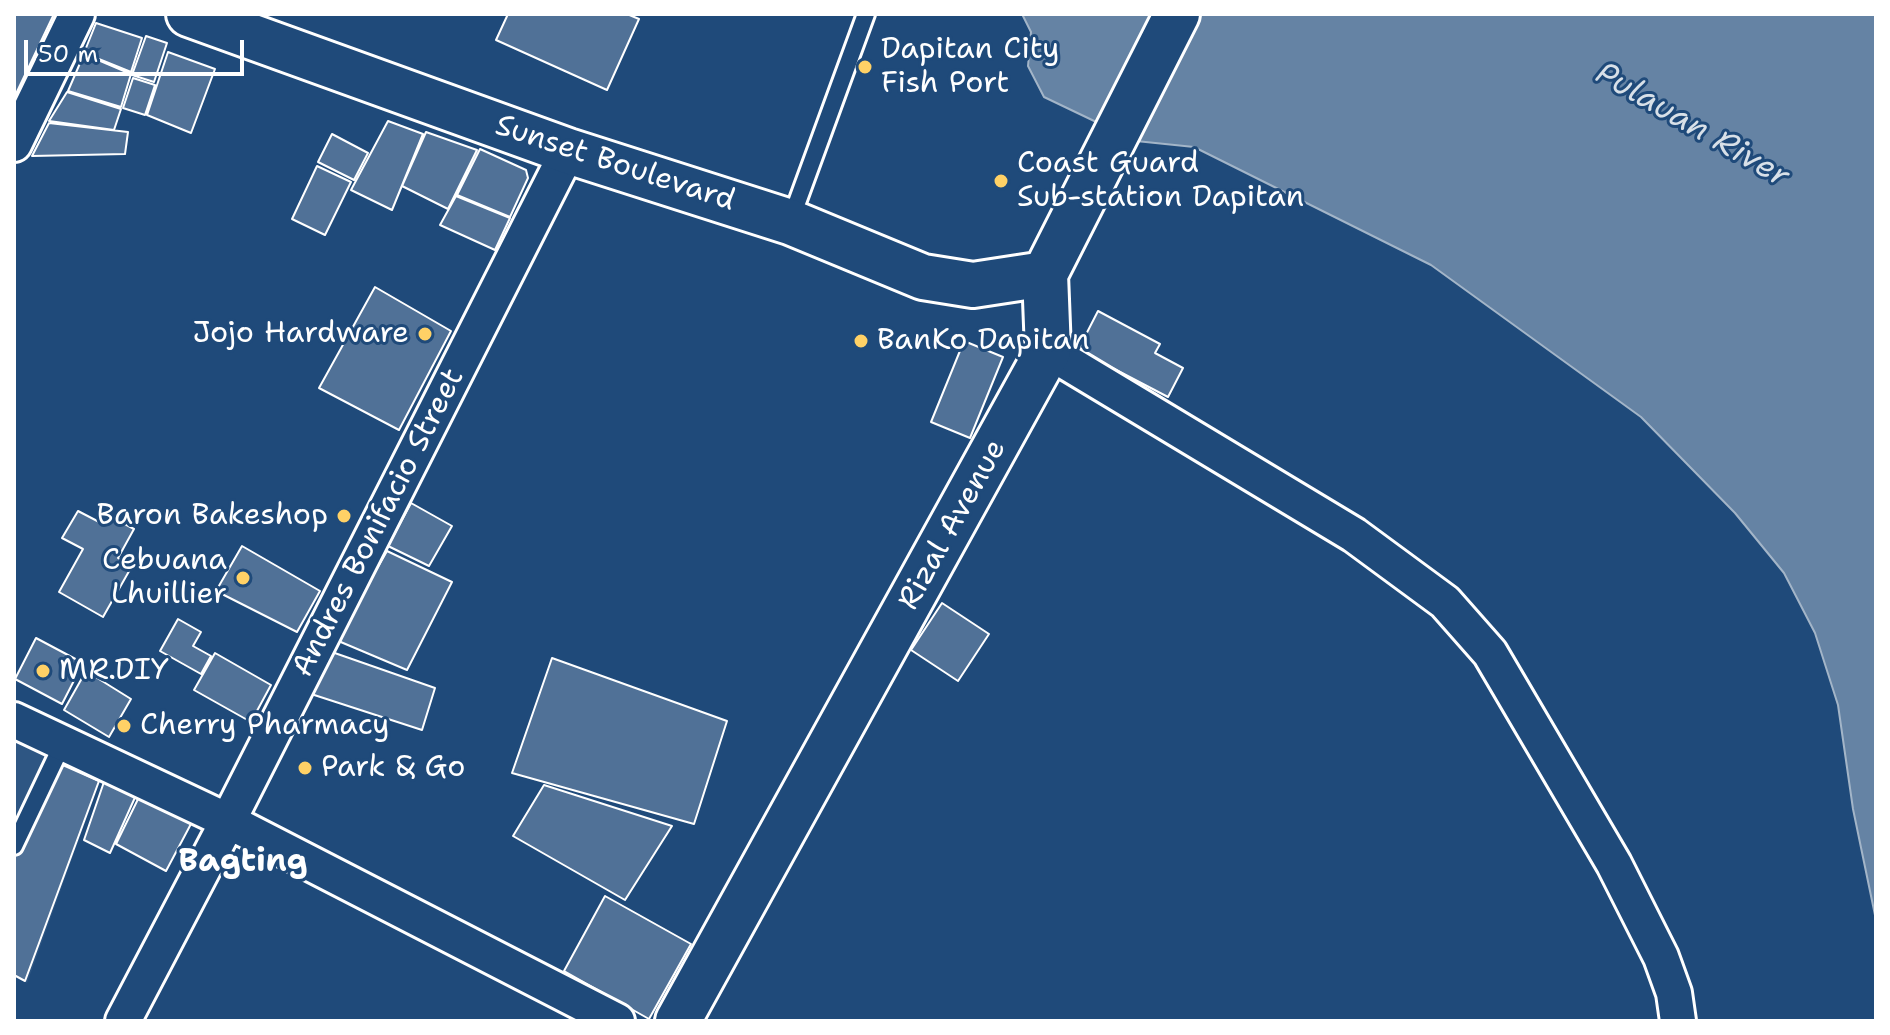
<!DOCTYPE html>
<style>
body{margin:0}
#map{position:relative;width:1890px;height:1035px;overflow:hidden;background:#1f4a7a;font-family:"Shantell Sans",sans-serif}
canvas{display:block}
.frame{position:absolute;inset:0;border:16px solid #fff;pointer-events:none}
.scale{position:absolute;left:24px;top:40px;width:220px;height:36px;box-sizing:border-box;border:4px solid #fff;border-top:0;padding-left:10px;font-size:24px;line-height:28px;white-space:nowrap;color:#fff;-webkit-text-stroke:6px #1f4a7a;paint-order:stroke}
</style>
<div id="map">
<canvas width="1890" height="1035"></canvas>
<div class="frame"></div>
<div class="scale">50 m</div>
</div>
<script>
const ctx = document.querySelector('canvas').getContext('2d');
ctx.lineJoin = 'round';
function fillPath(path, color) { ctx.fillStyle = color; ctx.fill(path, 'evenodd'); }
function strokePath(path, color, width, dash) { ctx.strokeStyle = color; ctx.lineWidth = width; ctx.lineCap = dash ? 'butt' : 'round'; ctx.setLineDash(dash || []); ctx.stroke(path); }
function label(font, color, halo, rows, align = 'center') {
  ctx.font = font + ' "Shantell Sans",sans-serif'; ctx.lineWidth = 6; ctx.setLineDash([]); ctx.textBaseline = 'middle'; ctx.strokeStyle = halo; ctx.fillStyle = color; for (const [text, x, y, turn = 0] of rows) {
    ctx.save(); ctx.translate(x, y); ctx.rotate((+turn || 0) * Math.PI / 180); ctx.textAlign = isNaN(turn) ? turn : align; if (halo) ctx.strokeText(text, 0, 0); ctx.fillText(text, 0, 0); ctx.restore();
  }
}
fillPath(new Path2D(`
 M 14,730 L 103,773 L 27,983 L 14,976 Z`), '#2e5683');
const water = new Path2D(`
 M 1022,14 L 1876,14 L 1876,920 L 1853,809 L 1838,705 L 1815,633 L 1784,573 L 1735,513 L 1641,417 L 1431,265 L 1194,147 L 1136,141 L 1044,97 L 1028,66 L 1031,32 Z`);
fillPath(water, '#6583a4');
strokePath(water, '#a3b5c8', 2);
const building = new Path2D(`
 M 14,14 L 54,14 L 14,98 Z
 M 508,14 L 627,14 L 639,19 L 607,90 L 496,40 Z
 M 96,23 L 142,38 L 131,72 L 84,53 Z
 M 146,36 L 167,43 L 154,82 L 132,75 Z
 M 168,52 L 215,69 L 191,133 L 147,115 Z
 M 84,54 L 131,74 L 121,107 L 68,91 Z
 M 133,78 L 155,85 L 145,115 L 123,108 Z
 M 67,92 L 121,109 L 114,130 L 49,121 Z
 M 388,121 L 423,134 L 392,210 L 351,190 Z
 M 49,123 L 128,132 L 125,154 L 32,156 Z
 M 426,132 L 477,150 L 448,209 L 402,186 Z
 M 332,134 L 368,153 L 354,180 L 318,162 Z
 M 480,149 L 526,170 L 528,178 L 510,217 L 457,195 Z
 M 317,166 L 351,182 L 325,235 L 292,219 Z
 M 456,196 L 510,218 L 495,250 L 440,225 Z
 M 375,287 L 451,331 L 399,430 L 319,388 Z
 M 1098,311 L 1160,344 L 1155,353 L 1183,368 L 1168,397 L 1078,350 Z
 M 964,341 L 1003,357 L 970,438 L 931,422 Z
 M 411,503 L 452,526 L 429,566 L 388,546 Z
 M 78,511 L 103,524 L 108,515 L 134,529 L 118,558 L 132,566 L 103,617 L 59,592 L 83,549 L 62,538 Z
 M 242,546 L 320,591 L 297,632 L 216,591 Z
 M 387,551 L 452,582 L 407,670 L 336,640 Z
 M 942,603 L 989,634 L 958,681 L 911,650 Z
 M 178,619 L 201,632 L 193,646 L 211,656 L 201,674 L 160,651 Z
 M 36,638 L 83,663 L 62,704 L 15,679 Z
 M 329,651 L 435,688 L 422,730 L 305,692 Z
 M 215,653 L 271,685 L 251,722 L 194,690 Z
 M 552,658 L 727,721 L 694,824 L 512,773 Z
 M 86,671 L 131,699 L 109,737 L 64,710 Z
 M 56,762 L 99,781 L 25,981 L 14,975 L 14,857 Z
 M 106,776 L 137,793 L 110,853 L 84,840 Z
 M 544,785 L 672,826 L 625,900 L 513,836 Z
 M 140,795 L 192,822 L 166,871 L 116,844 Z
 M 605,896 L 691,944 L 649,1019 L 564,971 Z`);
fillPath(building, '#507197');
strokePath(building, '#fff', 2);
const lane = new Path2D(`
 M 791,219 L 866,14
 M 14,846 L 63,743`);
const street = new Path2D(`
 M 14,144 L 77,14
 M 1048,351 L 1354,535 L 1445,602 L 1490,653 L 1614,864 L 1661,957 L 1674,993 L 1678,1021
 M 14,720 L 228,821 L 617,1021
 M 123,1021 L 228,821 L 568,151`);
const secondary = new Path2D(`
 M 189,14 L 568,151 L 790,222 L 923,277 L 973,285 L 1045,274
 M 678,1021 L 1048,351 L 1045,274 L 1177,14`);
strokePath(lane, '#fff', 22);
strokePath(street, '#fff', 40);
strokePath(secondary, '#fff', 50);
strokePath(lane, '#1f4a7a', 16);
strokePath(street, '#1f4a7a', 34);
strokePath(secondary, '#1f4a7a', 44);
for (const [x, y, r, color] of [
 [865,67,8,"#ffd166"],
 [1001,181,8,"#ffd166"],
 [425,334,8,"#ffd166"],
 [861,341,8,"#ffd166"],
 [344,516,8,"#ffd166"],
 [243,578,8,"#ffd166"],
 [43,671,8,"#ffd166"],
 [124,726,8,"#ffd166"],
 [305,768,8,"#ffd166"]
]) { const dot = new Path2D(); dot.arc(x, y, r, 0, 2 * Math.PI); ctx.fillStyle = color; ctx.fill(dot); strokePath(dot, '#1f4a7a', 3); }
label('30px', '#fff', '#1f4a7a', [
 ["Dapitan City",881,50],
 ["Fish Port",881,84],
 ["Coast Guard",1017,164],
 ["Sub-station Dapitan",1017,198],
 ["Jojo Hardware",409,334,"right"],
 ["BanKo Dapitan",877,341],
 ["Baron Bakeshop",328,516,"right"],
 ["Cebuana",227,561,"right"],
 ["Lhuillier",227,595,"right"],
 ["MR.DIY",59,671],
 ["Cherry Pharmacy",140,726],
 ["Park & Go",321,768]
], 'left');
label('30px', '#fff', '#1f4a7a', [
 ["Sunset Boulevard",615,164,18],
 ["Andres Bonifacio Street",379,523,-63],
 ["Rizal Avenue",953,525,-61]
]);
label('italic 32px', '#d8e0e8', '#1f4a7a', [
 ["Pulauan River",1692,126,30]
]);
label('bold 32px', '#fff', '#1f4a7a', [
 ["Bagting",243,863]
]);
</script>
